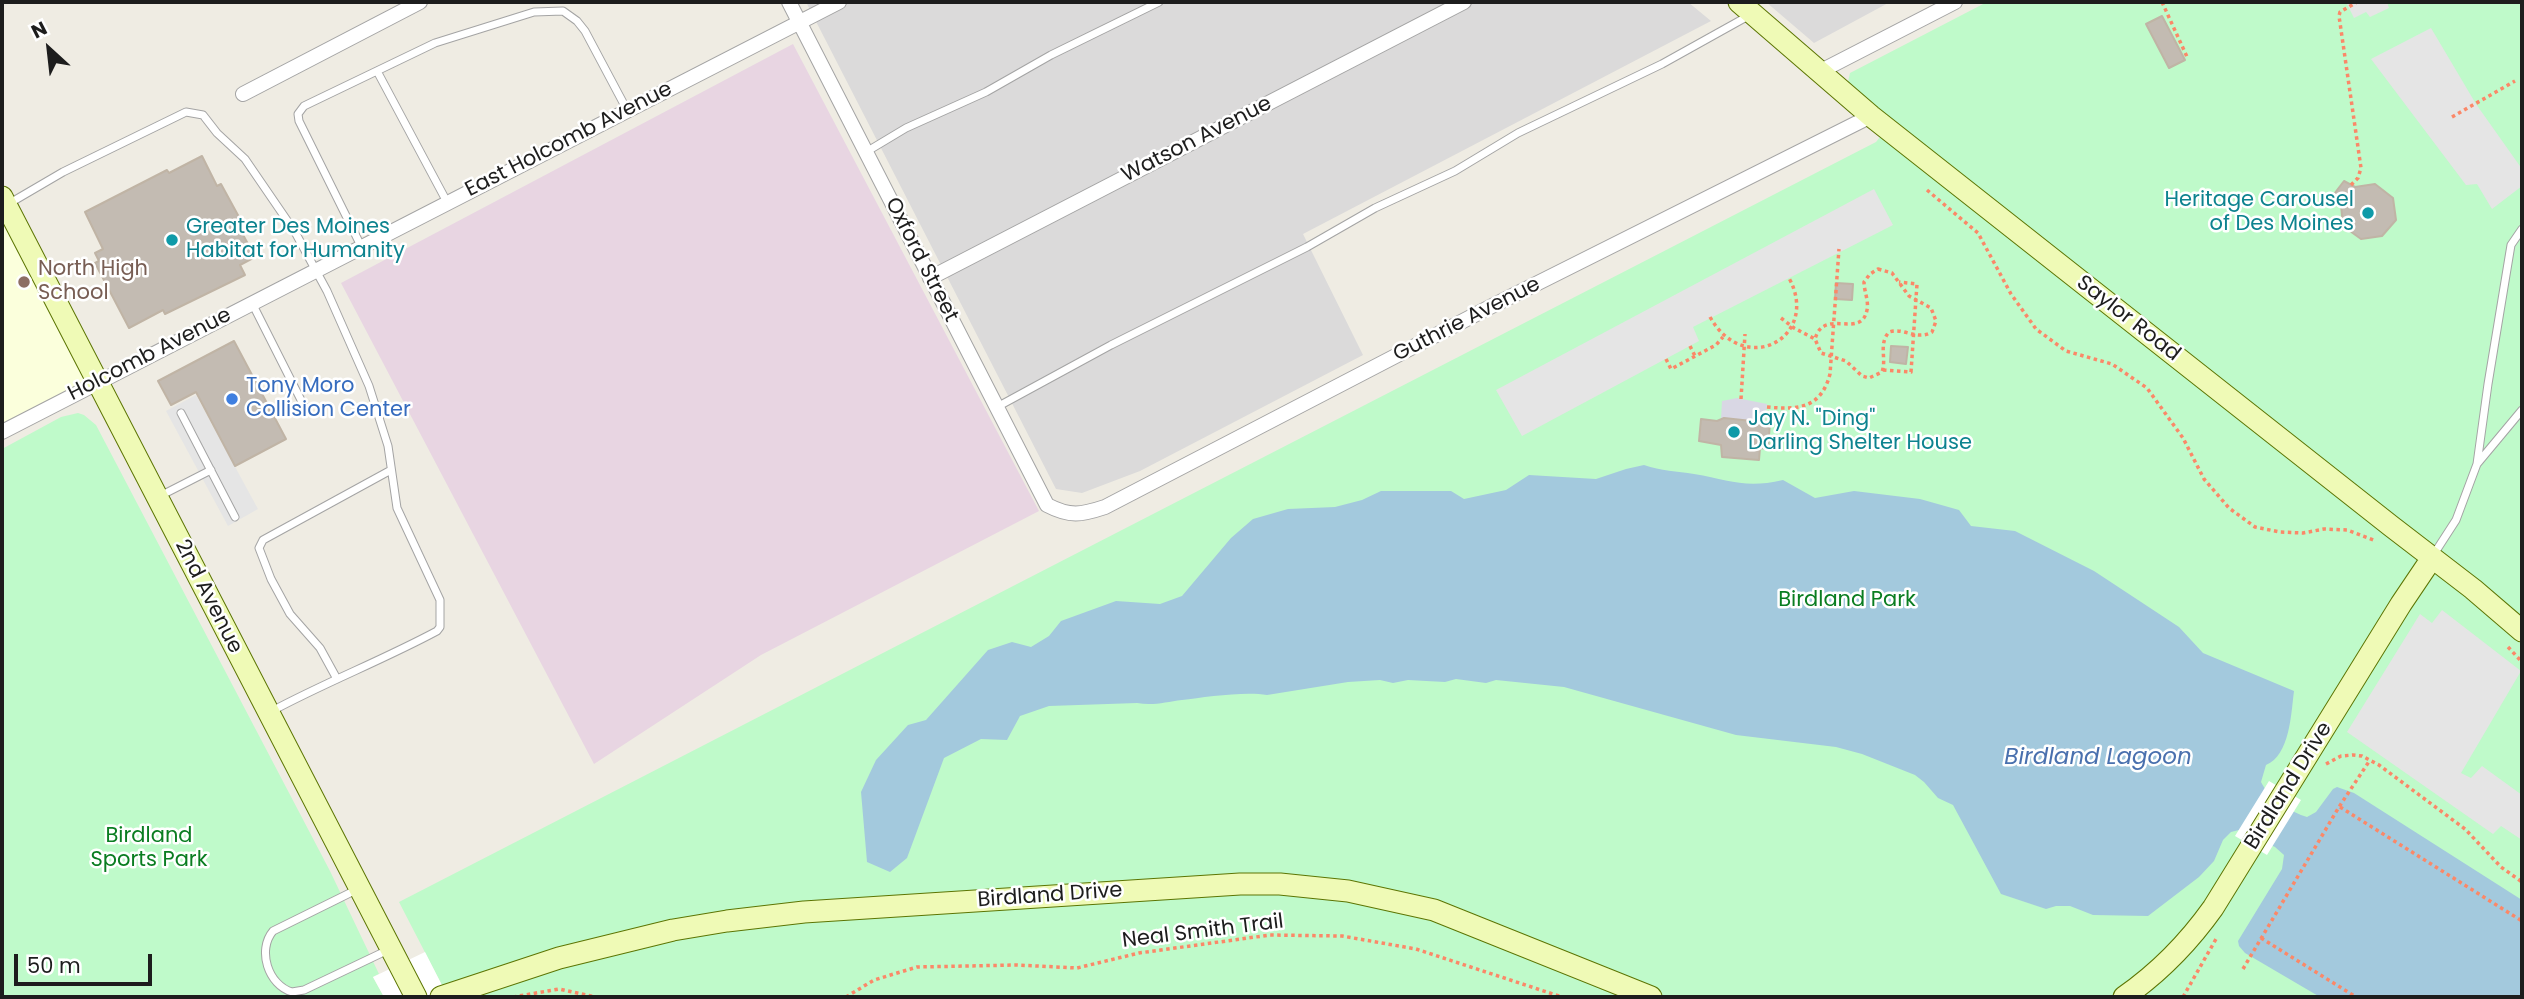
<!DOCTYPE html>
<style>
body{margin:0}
#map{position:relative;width:2524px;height:999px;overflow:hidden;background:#efece3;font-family:Poppins,sans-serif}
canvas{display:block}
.frame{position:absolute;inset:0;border:4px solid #1d1d1d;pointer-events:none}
.north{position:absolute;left:14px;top:14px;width:70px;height:70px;-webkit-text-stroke:5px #fff;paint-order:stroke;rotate:333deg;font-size:19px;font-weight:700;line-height:28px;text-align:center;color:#1d1d1d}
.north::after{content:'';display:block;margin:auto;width:24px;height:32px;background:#1d1d1d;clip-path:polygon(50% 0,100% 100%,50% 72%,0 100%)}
.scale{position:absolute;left:14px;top:954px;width:138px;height:32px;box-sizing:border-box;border:4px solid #1d1d1d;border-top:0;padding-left:9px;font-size:21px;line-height:24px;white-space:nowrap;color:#1d1d1d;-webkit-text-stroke:5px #fff;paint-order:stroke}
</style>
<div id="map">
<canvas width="2524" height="999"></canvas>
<div class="frame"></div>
<div class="north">N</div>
<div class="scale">50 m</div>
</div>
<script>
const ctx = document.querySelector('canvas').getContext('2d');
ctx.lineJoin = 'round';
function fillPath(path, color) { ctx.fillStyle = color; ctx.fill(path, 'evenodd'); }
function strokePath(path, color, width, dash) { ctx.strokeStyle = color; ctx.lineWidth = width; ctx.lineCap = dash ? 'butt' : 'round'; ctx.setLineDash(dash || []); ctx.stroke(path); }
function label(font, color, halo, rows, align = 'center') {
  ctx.font = font + ' Poppins,sans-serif'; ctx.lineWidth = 5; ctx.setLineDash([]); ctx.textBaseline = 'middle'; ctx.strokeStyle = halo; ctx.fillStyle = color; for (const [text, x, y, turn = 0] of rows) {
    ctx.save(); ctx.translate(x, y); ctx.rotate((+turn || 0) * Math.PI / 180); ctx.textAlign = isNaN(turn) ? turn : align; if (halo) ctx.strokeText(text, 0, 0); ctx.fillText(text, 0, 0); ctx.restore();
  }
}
fillPath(new Path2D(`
 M 806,2 L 1688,2 L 1711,21 L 1303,234 L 1363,355 L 1140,471 L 1082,493 L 1056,489 Z
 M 1766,2 L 1890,2 L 1814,43 Z`), '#dbdada');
fillPath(new Path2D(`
 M 793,44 L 1039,511 L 761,655 L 594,764 L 341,283 Z`), '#e8d5e2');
fillPath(new Path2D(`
 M 2,197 L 97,382 L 2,432 Z`), '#fbffdc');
fillPath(new Path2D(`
 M 1987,2 L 2522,2 L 2522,997 L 448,997 L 399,902 L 1876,142 L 1887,128 L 1850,88 L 1848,82 L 1850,73 Z
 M 78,413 L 84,415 L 96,425 L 330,871 L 379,974 L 373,977 L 384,997 L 2,997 L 2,449 L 61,417 Z`), '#bffaca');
fillPath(new Path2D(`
 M 2346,2 L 2387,2 L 2389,8 L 2370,17 L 2366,12 L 2354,18 Z
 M 2431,28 L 2476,104 L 2522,169 L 2522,186 L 2492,209 L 2477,184 L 2466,185 L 2371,59 Z
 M 1874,189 L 1893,225 L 1693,327 L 1699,341 L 1522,436 L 1496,390 Z
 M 196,395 L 258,509 L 228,526 L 166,411 Z
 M 2442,610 L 2521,671 L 2461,773 L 2471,778 L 2482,766 L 2522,795 L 2522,840 L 2501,826 L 2493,834 L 2347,732 L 2420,614 L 2432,623 Z`), '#e5e5e5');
fillPath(new Path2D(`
 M 1737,398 L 1767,404 L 1765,423 L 1725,418 L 1721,419 L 1722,401 Z`), '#d9d7e4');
fillPath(new Path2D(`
 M 1644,465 C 1661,471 1677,471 1694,474 C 1730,480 1745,489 1783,480 L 1815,498 L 1854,491 L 1920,499 L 1959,510 L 1971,526 L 2015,531 L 2094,571 L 2179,627 L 2203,653 L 2294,691 C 2291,714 2290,755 2266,765 L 2261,782 C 2268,797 2292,813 2307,817 L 2316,812 L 2333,789 L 2337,787 L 2354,793 L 2522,900 L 2522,997 L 2320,997 L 2245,953 L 2239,946 L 2238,941 L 2282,869 L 2284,855 L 2275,847 L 2239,830 L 2231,832 L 2223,840 L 2214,861 L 2199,877 L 2148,916 L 2093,915 L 2070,906 L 2056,906 L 2046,909 L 2001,894 L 1953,805 L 1938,798 L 1924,782 L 1915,775 L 1862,754 L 1836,747 L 1736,735 L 1564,687 L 1496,680 L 1486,683 L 1456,679 L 1445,682 L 1408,680 L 1393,683 L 1380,680 L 1348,682 L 1267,695 C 1246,691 1204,697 1182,700 C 1166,702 1153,706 1137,703 L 1049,706 L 1020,716 L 1007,740 L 981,739 L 944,758 L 907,858 L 890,872 L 867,862 L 861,792 L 876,760 L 908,725 L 926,720 L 988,650 L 1012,642 L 1031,647 L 1049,636 L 1061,621 L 1116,601 L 1160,604 L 1182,596 L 1231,538 L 1253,519 L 1288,509 L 1335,507 L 1362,500 L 1381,491 L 1451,491 L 1464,499 L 1506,490 L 1529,475 L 1596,479 L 1626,469 Z`), '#a3c9dd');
fillPath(new Path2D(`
 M 2269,781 L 2301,800 L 2267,855 L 2235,836 Z
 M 425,952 L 448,997 L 384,997 L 373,977 Z`), '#fff');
const building = new Path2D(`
 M 2162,16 L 2185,60 L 2169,68 L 2146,24 Z
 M 202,156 L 217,186 L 221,184 L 245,228 L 241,231 L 255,257 L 240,265 L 245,275 L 165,314 L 163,310 L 129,328 L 95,263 L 99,261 L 95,253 L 103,249 L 85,212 L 167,170 L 169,173 Z
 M 2344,181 L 2355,187 L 2375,184 L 2393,198 L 2396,220 L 2382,236 L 2361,239 L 2343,226 L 2341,205 L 2331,198 Z
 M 1836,283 L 1853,284 L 1852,300 L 1835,299 Z
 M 234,341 L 286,439 L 235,466 L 196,392 L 171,405 L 158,381 Z
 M 1891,346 L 1908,347 L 1906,364 L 1890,362 Z
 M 1724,418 L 1770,423 L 1768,449 L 1760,448 L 1759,460 L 1722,457 L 1721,445 L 1699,441 L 1701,419 L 1717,421 Z`);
fillPath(building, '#c3bbb2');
strokePath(building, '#c0b4a5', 2);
const lane = new Path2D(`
 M 377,71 L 447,202
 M 866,152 L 906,128 L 986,92 L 1051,55 L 1159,2
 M 10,203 L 63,172 L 186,112 L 203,115 L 217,133 L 245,159 L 295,232 L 327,291 L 369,386 L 388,446 L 397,508 L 440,600 L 440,627 L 437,631 C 383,660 326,682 272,711
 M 361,246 L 299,121 L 298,114 L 304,106 L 435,43 L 534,12 L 563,11 L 577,21 L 585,31 L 627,110
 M 252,303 L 305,408
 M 997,407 L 1111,345 L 1307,247 L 1375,208 L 1455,171 L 1518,133 L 1662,64 L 1750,15
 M 181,413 L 235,517
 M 2477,464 L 2488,384 L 2511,245 L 2522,229
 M 160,496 L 211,470
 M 2434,554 L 2456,520 L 2477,464 L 2522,410
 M 337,679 L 320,648 L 290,614 L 271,579 L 259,548 L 263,540 L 391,470
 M 358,889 L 273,931 C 257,950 268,985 292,992 L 304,990 L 388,950`);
const street = new Path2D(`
 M 789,2 L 1047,505 C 1070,517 1081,515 1105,507 L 1488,308 L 1871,116
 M 1819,72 L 1955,2
 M 243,94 L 420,2
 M 930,278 L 1464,2
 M 2,432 L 839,2`);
const secondary = new Path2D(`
 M 1739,2 L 1871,116 L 2391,526 L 2473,589 L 2522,631
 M 2,197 L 416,997
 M 441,997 L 559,958 L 673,930 L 727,921 L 804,912 L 1240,884 L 1280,884 L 1348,891 L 1434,910 L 1651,997
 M 2124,997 C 2160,972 2188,943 2213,908 L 2401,604 L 2432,558`);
strokePath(lane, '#a4a4a4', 9);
strokePath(street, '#a4a4a4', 16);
strokePath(secondary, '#5c7503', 23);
strokePath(new Path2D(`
 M 2162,2 L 2188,59
 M 2452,117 L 2515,81
 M 2351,185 L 2358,178 L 2361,168 L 2339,16 L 2340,12 L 2357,2
 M 1927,190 L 1978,233 L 2011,294 L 2036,329 L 2066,351 L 2112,364 L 2147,388 L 2183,438 L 2204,479 L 2229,508 L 2255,527 L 2280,532 L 2303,533 L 2324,529 L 2347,530 L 2376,541
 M 1878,269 L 1892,273 L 1909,296 L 1931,308 L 1936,321 L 1932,332 C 1916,341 1904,327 1889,332 C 1878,345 1887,358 1882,372 L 1869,378 L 1862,376 L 1846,361 L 1821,353 L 1815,339 C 1824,307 1861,340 1867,310 C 1869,301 1864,291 1864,282 L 1870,274 Z
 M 1710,317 C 1745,379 1821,337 1789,278
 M 1781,318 L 1794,328 L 1815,339
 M 1690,346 L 1695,356
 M 1666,359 L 1671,369 L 1716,345 L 1723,337
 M 1883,370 L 1911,372 L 1917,284 L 1899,282
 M 1741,399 L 1745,334
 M 1767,407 C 1797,410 1821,409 1830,374 L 1839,249
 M 2508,647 L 2522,662
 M 2326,764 L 2341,756 L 2353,755 L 2362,756 L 2379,765 L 2465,829 L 2501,867 L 2522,882
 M 2340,807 L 2522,921
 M 2261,938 L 2356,997
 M 2243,969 L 2339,807 L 2370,760
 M 513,997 L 559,989 L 596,997
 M 846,997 L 874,980 L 917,967 L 1017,965 L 1077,968 L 1139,953 L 1270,935 L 1342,936 L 1416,949 L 1562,997
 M 2183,997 L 2216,939`), '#fb8868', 3.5, [3.5, 3.5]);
strokePath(lane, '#fff', 7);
strokePath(street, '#fff', 14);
strokePath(secondary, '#effab6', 21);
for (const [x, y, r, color] of [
 [2368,213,7,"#0f9aa8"],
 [172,240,7,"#0f9aa8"],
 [24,282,7,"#8d6e63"],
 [232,399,7,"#3f7fe0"],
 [1734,432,7,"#0f9aa8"]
]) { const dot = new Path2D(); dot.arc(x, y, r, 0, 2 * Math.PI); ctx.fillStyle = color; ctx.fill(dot); strokePath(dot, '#fff', 2.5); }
label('21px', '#1d1d1d', '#fff', [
 ["East Holcomb Avenue",569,140,-27],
 ["Watson Avenue",1197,140,-27],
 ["Oxford Street",921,260,63],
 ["Saylor Road",2128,319,38],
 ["Guthrie Avenue",1467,320,-27],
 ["Holcomb Avenue",150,355,-27],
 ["2nd Avenue",208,597,63],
 ["Birdland Drive",2289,786,-58],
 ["Birdland Drive",1050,896,-4],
 ["Neal Smith Trail",1203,932,-7]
]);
label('21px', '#0d838f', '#fff', [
 ["Heritage Carousel",2354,201,"right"],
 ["of Des Moines",2354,225,"right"],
 ["Greater Des Moines",186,228],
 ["Habitat for Humanity",186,252],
 ["Jay N. \"Ding\"",1748,420],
 ["Darling Shelter House",1748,444]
], 'left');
label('21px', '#785e54', '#fff', [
 ["North High",38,270],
 ["School",38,294]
], 'left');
label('21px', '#366cbe', '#fff', [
 ["Tony Moro",246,387],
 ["Collision Center",246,411]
], 'left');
label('21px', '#0a7d21', '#fff', [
 ["Birdland Park",1847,601],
 ["Birdland",149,837],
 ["Sports Park",149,861]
]);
label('italic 23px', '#4970ae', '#fff', [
 ["Birdland Lagoon",2098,758]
]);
</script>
